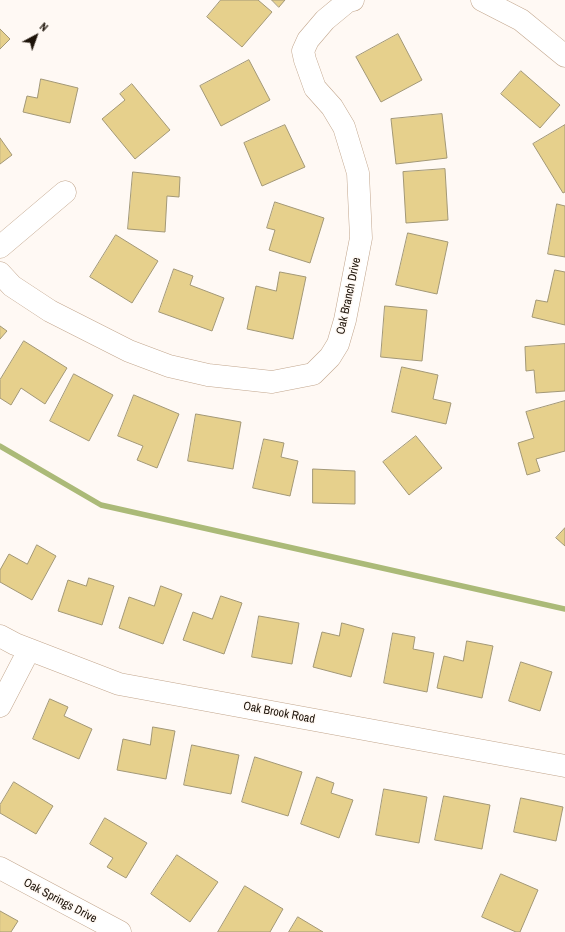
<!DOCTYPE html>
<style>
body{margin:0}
#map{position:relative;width:565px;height:932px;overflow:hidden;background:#fff9f4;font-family:"Archivo Narrow",sans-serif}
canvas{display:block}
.north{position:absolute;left:16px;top:16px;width:40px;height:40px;-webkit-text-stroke:3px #fff9f4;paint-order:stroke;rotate:41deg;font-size:11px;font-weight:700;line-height:16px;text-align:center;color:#1d1309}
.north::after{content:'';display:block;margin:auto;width:14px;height:18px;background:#1d1309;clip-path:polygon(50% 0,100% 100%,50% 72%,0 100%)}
</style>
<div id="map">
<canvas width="565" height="932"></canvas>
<div class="north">N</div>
</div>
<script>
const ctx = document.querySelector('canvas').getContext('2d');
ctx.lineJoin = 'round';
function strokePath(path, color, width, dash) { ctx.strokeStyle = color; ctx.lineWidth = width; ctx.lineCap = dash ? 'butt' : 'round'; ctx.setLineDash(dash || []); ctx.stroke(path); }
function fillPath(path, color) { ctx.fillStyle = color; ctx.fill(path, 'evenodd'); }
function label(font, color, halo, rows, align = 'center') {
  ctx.font = font + ' "Archivo Narrow",sans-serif'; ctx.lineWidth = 3; ctx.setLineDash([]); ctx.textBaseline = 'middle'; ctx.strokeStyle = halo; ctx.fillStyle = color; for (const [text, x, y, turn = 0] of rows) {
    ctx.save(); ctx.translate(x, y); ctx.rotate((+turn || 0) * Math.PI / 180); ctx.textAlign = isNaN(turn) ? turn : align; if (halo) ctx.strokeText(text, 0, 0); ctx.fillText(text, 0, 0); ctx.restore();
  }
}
strokePath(new Path2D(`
 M 0,446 L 101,505 L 565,609`), '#abba78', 5.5);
const building = new Path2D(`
 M 221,0 L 258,0 L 272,12 L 242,47 L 207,17 Z
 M 272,0 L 285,0 L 279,7 Z
 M 0,29 L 10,39 L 0,49 Z
 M 398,34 L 422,80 L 381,102 L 356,57 Z
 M 249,60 L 270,100 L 221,126 L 200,86 Z
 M 521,71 L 560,105 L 540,128 L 501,94 Z
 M 41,79 L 78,88 L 70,123 L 23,112 L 27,96 L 37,98 Z
 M 132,84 L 170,130 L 135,159 L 102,119 L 125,100 L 120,94 Z
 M 442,114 L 447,158 L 396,164 L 391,119 Z
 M 285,125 L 305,167 L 262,186 L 244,143 Z
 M 565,125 L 565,192 L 563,193 L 533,144 Z
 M 0,138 L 12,155 L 0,164 Z
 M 445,169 L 448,220 L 406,223 L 403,172 Z
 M 133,172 L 180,177 L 179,197 L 167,196 L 165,232 L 128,229 Z
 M 275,202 L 324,218 L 310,263 L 269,250 L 275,230 L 267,228 Z
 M 557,204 L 565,206 L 565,257 L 548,254 Z
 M 408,233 L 448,242 L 437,294 L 396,285 Z
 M 116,235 L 158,261 L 132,303 L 90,277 Z
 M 174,269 L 193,276 L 190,285 L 224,298 L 212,331 L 159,312 Z
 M 555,270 L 565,272 L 565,325 L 532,317 L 536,300 L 547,302 Z
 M 280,272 L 306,277 L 293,339 L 247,329 L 256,286 L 276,291 Z
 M 385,306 L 427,310 L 422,361 L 381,357 Z
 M 0,326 L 7,331 L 0,339 Z
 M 24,341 L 67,368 L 45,404 L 21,388 L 11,405 L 0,398 L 0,380 Z
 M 565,344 L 565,391 L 536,393 L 534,370 L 526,371 L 525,347 Z
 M 402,367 L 438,375 L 433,399 L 451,403 L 446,424 L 392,412 Z
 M 74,374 L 113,395 L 89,441 L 50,421 Z
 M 134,395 L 179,414 L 157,468 L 137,460 L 143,446 L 118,436 Z
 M 565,401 L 565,451 L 536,459 L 540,471 L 527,475 L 518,443 L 534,438 L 526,412 Z
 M 196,414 L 241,422 L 233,469 L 188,461 Z
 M 416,436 L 442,468 L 409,495 L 383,462 Z
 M 264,439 L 284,443 L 281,457 L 298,461 L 290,496 L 253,488 Z
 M 313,469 L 355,471 L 355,504 L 313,503 Z
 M 565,528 L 565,546 L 556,538 Z
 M 37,545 L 56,556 L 32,600 L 0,582 L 0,570 L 9,554 L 27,564 Z
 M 89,578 L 114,586 L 102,625 L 58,611 L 68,580 L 86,586 Z
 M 161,586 L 182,594 L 163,644 L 119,628 L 129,597 L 154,606 Z
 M 221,596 L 242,603 L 224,654 L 183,640 L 193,612 L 212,619 Z
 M 259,616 L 299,623 L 292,664 L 252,657 Z
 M 342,623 L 364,629 L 351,677 L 313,667 L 322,632 L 339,636 Z
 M 393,633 L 415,637 L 413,649 L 434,653 L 427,692 L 384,683 Z
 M 467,641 L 493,646 L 482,698 L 437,688 L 444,656 L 463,661 Z
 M 521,662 L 552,672 L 540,711 L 509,701 Z
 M 50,699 L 68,707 L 64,716 L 92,729 L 79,759 L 33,739 Z
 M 153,727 L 175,731 L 166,779 L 117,770 L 123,739 L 150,745 Z
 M 192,745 L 239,755 L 231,794 L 184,785 Z
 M 255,757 L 302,772 L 288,816 L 242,802 Z
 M 317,777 L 334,783 L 331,793 L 353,800 L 339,838 L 301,824 Z
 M 14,782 L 53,806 L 36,834 L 0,813 L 0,805 Z
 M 384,789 L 427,797 L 419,843 L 376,835 Z
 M 444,796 L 490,805 L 482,849 L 435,840 Z
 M 521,798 L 563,807 L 556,841 L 514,832 Z
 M 105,818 L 147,843 L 126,878 L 107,867 L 113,858 L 90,844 Z
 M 177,855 L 218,882 L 190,922 L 151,894 Z
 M 501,874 L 538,890 L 520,932 L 516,932 L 482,917 Z
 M 245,886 L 283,909 L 270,932 L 218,932 Z
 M 0,911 L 18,921 L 11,932 L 0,932 Z
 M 298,917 L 323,932 L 289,932 Z`);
fillPath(building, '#e6d08c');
strokePath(building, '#a39876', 1);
const minor = new Path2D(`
 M 482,0 L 521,20 L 565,56
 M 0,247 L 65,192
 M 0,273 L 12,286 L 50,311 L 129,351 L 169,366 L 208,375 L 272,382 L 313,374 L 330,357 L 338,344 L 345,320 L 361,238 L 358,173 L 344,127 L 332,107 L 315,88 L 305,60 L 303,51 L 308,40 L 325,20 L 348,1 L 353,0
 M 0,636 L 15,644 L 119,684 L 565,766
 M 0,706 L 29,650
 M 0,868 L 120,932`);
strokePath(minor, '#c2a68d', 23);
strokePath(minor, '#fff', 22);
label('12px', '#1d1309', '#fff9f4', [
 ["Oak Branch Drive",349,296,-78],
 ["Oak Brook Road",279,713,11],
 ["Oak Springs Drive",60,901,28]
]);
</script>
